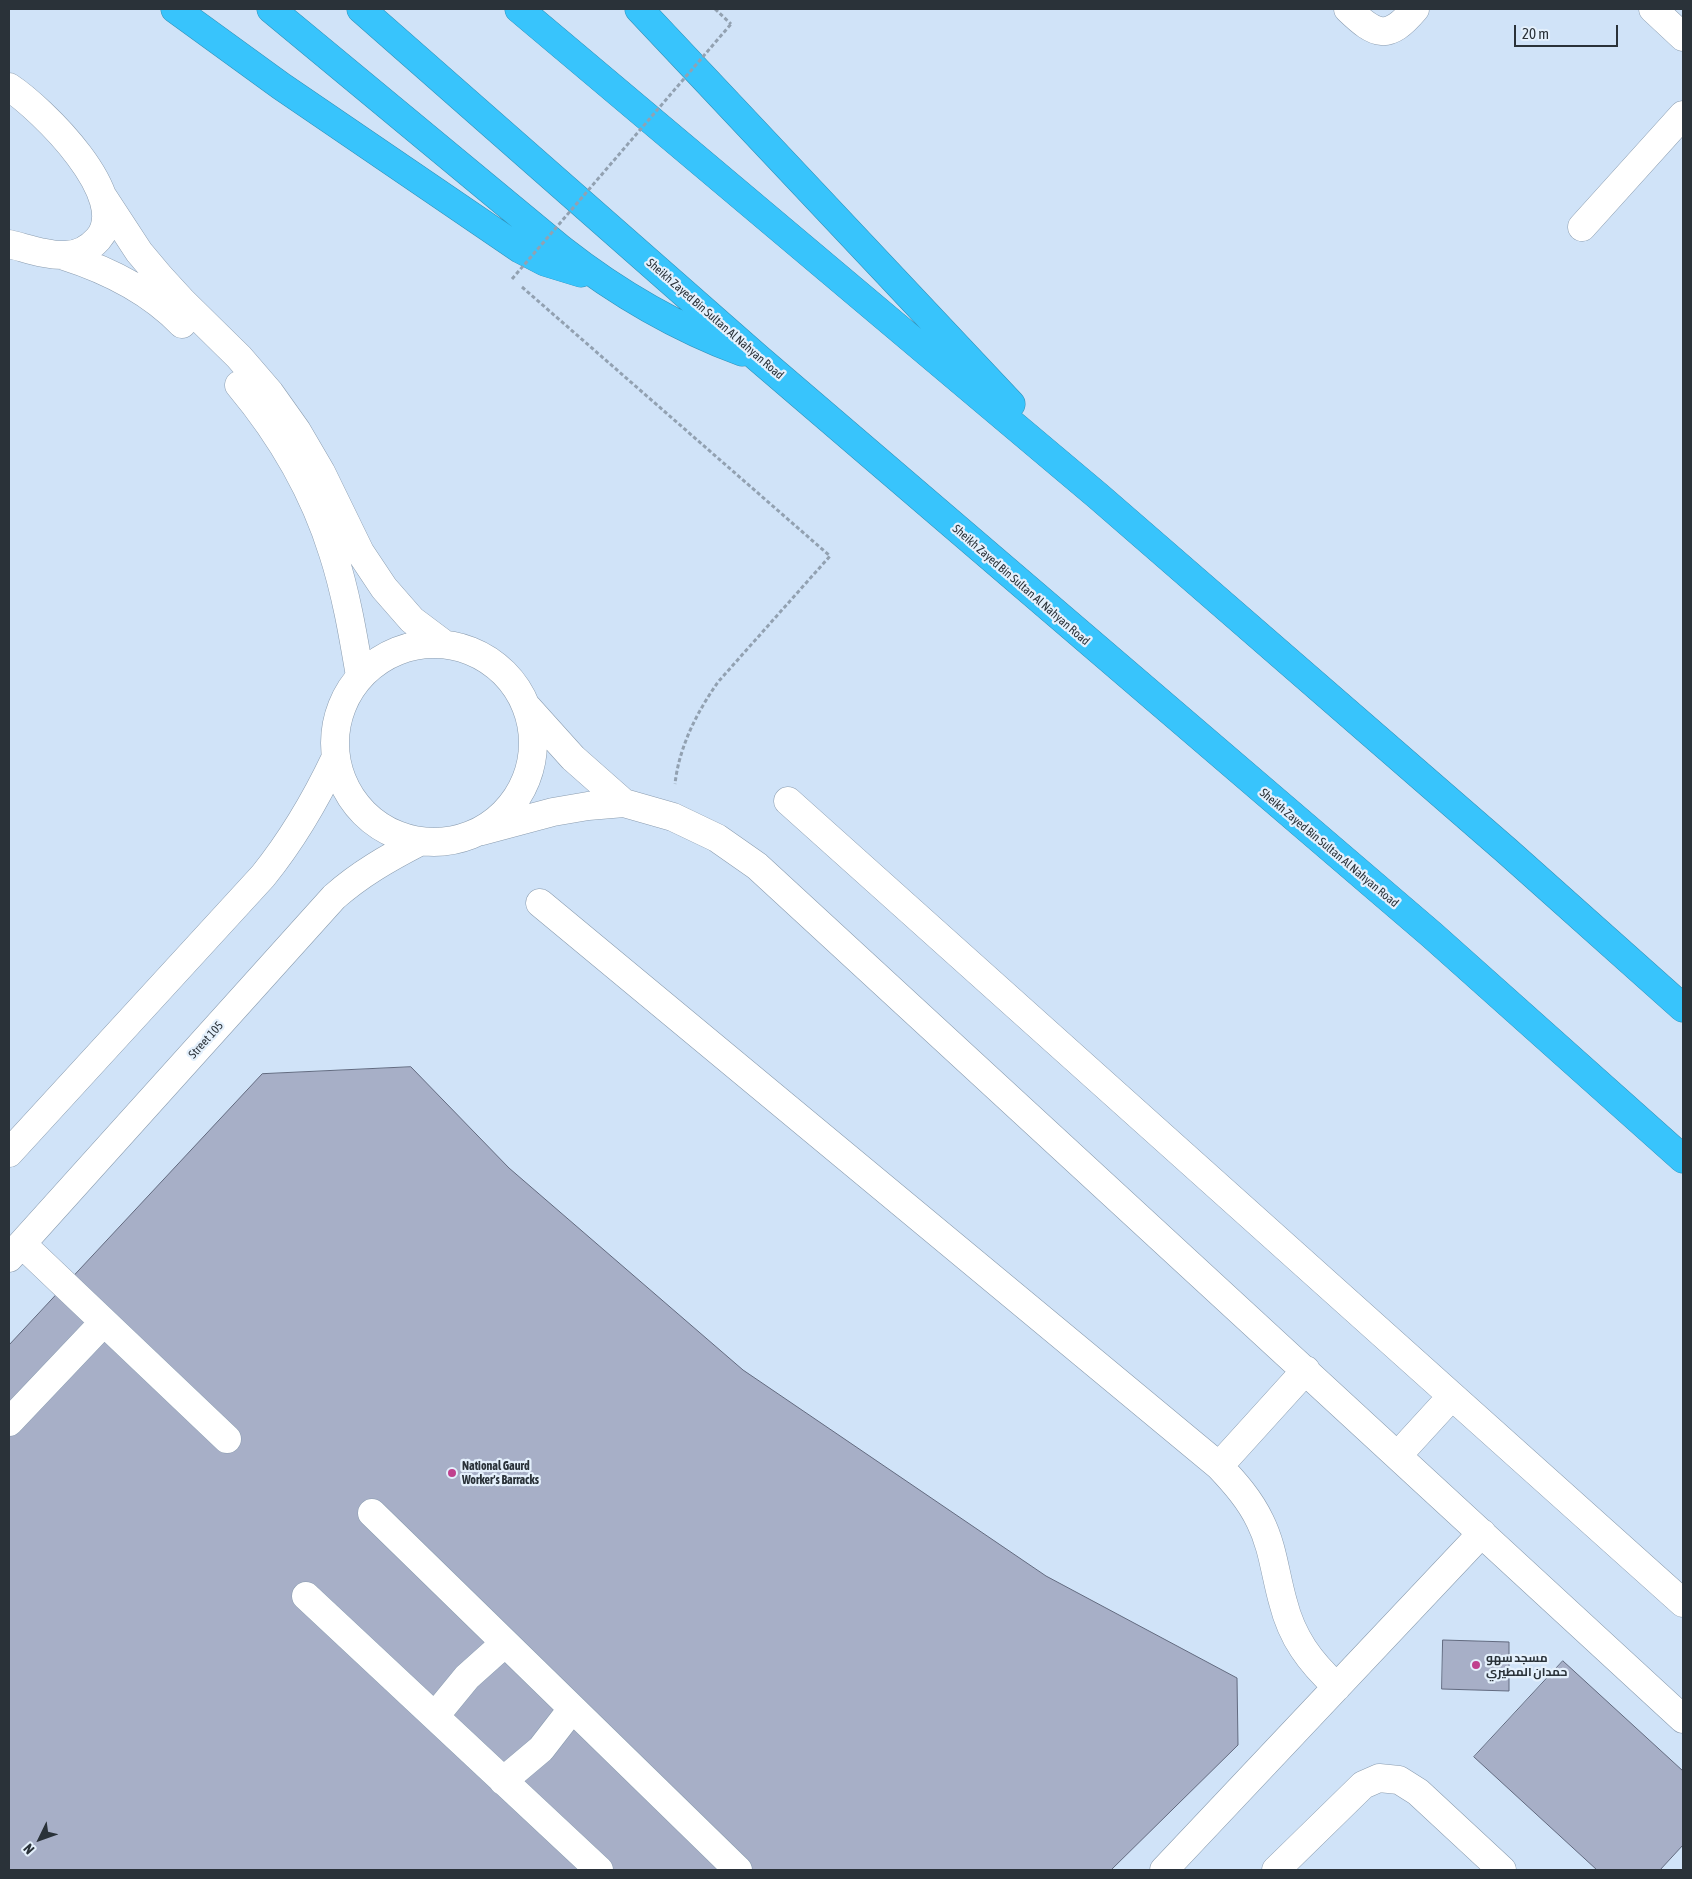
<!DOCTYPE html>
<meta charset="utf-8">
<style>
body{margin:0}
#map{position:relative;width:1692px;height:1879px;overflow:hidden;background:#d0e3f8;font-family:"Asap Condensed",sans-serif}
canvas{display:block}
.frame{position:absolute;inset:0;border:10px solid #2a3239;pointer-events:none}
.north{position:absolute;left:15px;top:1814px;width:50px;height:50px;-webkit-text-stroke:4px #e4f0fc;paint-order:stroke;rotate:228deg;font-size:14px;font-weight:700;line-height:20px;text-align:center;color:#2a3239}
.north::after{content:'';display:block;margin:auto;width:18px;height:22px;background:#2a3239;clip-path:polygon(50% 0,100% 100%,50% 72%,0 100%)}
.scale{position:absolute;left:1514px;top:25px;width:104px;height:22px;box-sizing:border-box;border:2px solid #2a3239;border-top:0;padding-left:6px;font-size:15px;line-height:18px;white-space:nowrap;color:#2a3239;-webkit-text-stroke:4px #e4f0fc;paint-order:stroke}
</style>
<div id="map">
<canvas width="1692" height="1879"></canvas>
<div class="frame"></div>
<div class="north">N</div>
<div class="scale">20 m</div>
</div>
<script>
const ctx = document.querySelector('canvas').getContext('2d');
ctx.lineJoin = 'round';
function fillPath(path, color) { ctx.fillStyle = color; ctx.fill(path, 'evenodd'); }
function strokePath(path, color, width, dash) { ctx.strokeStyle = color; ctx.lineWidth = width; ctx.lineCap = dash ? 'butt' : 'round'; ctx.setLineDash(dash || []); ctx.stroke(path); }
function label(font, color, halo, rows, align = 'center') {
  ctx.font = font + ' "Asap Condensed",Cairo,sans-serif'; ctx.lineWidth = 4.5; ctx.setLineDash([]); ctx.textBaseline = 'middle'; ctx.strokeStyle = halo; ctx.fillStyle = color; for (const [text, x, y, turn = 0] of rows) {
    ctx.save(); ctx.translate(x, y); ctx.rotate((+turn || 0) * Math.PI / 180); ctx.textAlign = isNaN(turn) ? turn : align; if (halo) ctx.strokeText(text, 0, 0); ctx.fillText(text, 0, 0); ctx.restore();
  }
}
const building = new Path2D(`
 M 411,1067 L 509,1168 L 743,1370 L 1046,1576 L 1237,1678 L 1238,1745 L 1111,1870 L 9,1870 L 9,1345 L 262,1074 Z
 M 1443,1640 L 1509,1642 L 1509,1691 L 1442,1689 Z
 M 1563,1661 L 1683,1771 L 1683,1845 L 1660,1870 L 1597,1870 L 1474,1757 Z`);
fillPath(building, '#a7afc7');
strokePath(building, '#626a7f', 1);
const minor = new Path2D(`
 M 1348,9 C 1376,36 1388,41 1415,9
 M 1653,9 L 1683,37
 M 9,87 C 41,108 134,198 98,239 C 89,249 78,255 65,255 C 47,256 26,248 9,244
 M 103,197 L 139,252 L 160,277 L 182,301 L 239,357 L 270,393 L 297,431 L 321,472 L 360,552 L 384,588 L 412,620 L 444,644
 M 1582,227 L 1683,115
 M 64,256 C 108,270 149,290 182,324
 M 239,385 C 280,434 314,492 333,553 C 346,593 353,635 360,676
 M335 743a99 99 0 1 1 198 0a99 99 0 1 1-198 0Z
 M 528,708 L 573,758 L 624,803
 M 788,801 L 1683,1603
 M 482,831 L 553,812 L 588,806 L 624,803 L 673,817 L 717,838 L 757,866 L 1683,1719
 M 540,903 L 1219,1466 C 1235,1483 1250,1500 1260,1521 C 1273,1547 1275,1574 1283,1602 C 1292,1638 1310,1662 1337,1687
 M 9,1153 L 263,876 C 292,840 315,801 335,759
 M 22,1244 L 227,1439
 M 9,1258 L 334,897 C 360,874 388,858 419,842
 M 9,1422 L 104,1322
 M 1398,1455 L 1452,1396
 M 1219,1466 L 1306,1370
 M 372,1513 L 738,1870
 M 306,1596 L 599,1870
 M 435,1716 L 467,1677 L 505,1643
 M 503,1781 L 541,1749 L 572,1709
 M 1164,1870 L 1482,1533
 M 1276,1870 L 1363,1785 L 1379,1778 L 1399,1780 L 1418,1792 L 1502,1870`);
const highway = new Path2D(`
 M 175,9 L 281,86 L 520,249 L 545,262 L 581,273
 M 271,9 L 561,249 C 617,293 675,327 742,352
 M 361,9 L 758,358 L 1432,935 L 1683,1159
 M 519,9 L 1098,496 L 1507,851 L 1683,1008
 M 639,9 L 1011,404`);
strokePath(minor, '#8a9caf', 29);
strokePath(highway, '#3391b8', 29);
strokePath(new Path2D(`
 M 715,9 L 731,24
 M 522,287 L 830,556 L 718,682 C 697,712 679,747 675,784`), '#92a1b1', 3, [4, 2.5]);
strokePath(minor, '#fff', 28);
strokePath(highway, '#38c4fc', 28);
strokePath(new Path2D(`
 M 512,279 L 731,24`), '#92a1b1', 3, [4, 2.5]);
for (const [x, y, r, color] of [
 [452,1473,5,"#c0418e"],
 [1476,1665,5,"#c0418e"]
]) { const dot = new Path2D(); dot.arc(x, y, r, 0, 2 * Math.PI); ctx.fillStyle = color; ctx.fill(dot); strokePath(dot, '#e4f0fc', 2); }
label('12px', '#2a3239', '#e4f0fc', [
 ["Sheikh Zayed Bin Sultan Al Nahyan Road",715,319,41],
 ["Sheikh Zayed Bin Sultan Al Nahyan Road",1021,585,41],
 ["Sheikh Zayed Bin Sultan Al Nahyan Road",1329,848,40],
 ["Street 105",206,1040,-48]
]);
label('bold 12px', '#2a3239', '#e4f0fc', [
 ["National Gaurd",462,1466],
 ["Worker's Barracks",462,1480],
 ["مسجد سهو",1486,1658],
 ["حمدان المطيري",1486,1672]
], 'left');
</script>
